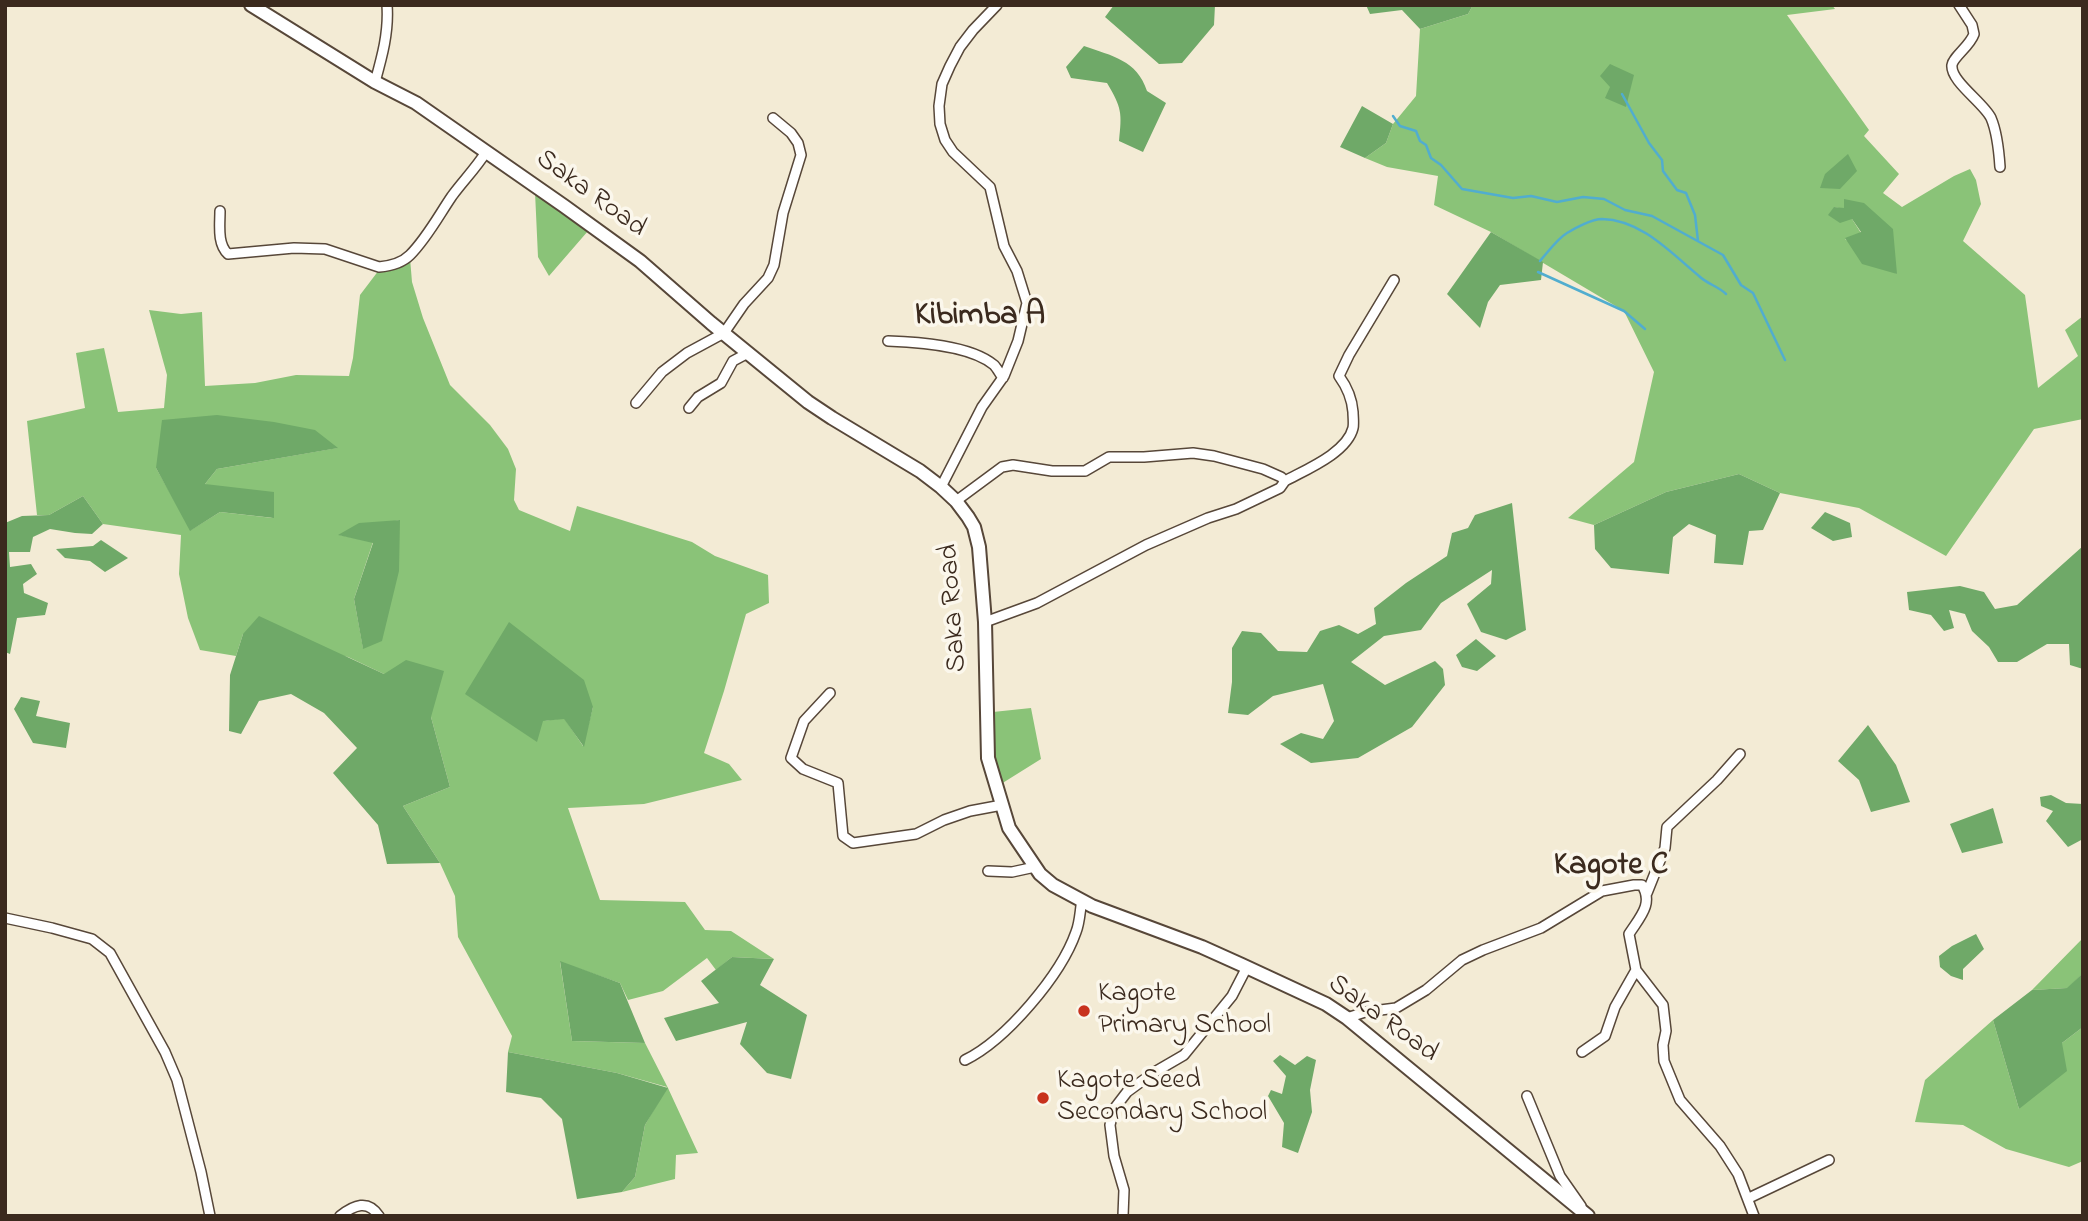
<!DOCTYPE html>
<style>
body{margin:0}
#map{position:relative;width:2088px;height:1221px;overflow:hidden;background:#f3ebd5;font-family:"Indie Flower",sans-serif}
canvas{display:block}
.frame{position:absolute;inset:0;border:7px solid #3b2a1e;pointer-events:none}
</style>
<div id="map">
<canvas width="2088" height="1221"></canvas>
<div class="frame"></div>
</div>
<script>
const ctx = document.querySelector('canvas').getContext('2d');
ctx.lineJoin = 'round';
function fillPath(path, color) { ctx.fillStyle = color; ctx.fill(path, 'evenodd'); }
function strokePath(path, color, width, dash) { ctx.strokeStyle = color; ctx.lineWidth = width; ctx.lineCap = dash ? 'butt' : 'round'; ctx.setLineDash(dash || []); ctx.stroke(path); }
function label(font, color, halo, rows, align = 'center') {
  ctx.font = font + ' "Indie Flower",sans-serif'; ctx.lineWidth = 7; ctx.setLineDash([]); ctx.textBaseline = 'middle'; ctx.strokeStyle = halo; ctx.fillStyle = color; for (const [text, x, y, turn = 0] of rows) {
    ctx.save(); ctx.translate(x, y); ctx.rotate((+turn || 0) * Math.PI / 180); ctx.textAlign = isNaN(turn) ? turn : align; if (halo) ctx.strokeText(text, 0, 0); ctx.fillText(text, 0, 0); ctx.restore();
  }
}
fillPath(new Path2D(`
 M 1473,5 L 1832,5 L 1835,9 L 1787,15 L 1869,130 L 1864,136 L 1899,174 L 1883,193 L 1902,207 L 1954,176 L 1970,169 L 1976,180 L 1981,204 L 1963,241 L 2025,295 L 2038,388 L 2078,356 L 2065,330 L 2083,316 L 2083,419 L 2034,429 L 1946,556 L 1859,508 L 1780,493 L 1739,474 L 1666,492 L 1594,525 L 1568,518 L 1634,462 L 1654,372 L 1624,311 L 1491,232 L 1434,205 L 1438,176 L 1387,167 L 1365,158 L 1386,143 L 1393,124 L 1416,96 L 1420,29 L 1468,14 ZM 1844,200 L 1897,274 L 1845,239 L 1861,233 L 1852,219 L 1834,207 L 1844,209 Z
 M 535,192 L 588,231 L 549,276 L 538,257 Z
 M 410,258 L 412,282 L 423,318 L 450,385 L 490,425 L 508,449 L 516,469 L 514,500 L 519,510 L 570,531 L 577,506 L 692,542 L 715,556 L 768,575 L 769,603 L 746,614 L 724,691 L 704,753 L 729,764 L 742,780 L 644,804 L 568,808 L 600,900 L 685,902 L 705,930 L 731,931 L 774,959 L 732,957 L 716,970 L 707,958 L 663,991 L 628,1000 L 620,983 L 560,962 L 572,1041 L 645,1043 L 668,1088 L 698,1153 L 676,1155 L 675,1179 L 622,1192 L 635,1177 L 645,1125 L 667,1087 L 617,1073 L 508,1052 L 512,1036 L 458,937 L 455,896 L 440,863 L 403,806 L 450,787 L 431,717 L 384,674 L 348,657 L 243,634 L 236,656 L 200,650 L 188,618 L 179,574 L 181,535 L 103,524 L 83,496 L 49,515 L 37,515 L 27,421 L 85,408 L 76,353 L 104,348 L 118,412 L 164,408 L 167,375 L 149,310 L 181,314 L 202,312 L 205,386 L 255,383 L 296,375 L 349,376 L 353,358 L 360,295 L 379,270 ZM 337,448 L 217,469 L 205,484 L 273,518 L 220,512 L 191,530 L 156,468 ZM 399,520 L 363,648 L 354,599 L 373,542 L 340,535 ZM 593,707 L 583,746 L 564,718 L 543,721 Z
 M 1031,708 L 1041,759 L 1001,784 L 995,761 L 993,712 Z
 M 2083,938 L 2083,973 L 2068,988 L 2032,990 Z
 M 1993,1020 L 2019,1109 L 2062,1043 L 2083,1027 L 2083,1161 L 2069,1167 L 2006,1149 L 1963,1125 L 1915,1122 L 1925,1080 Z`), '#8ac378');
fillPath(new Path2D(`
 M 1114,5 L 1215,5 L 1214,25 L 1182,63 L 1159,64 L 1105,17 Z
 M 1366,5 L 1473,5 L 1468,14 L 1420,29 L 1402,10 L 1370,14 Z
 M 1084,46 C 1112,56 1137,60 1147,91 L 1166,103 L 1143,152 L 1119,141 C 1122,113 1122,108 1107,83 L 1071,78 L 1066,67 Z
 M 1610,64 L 1634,75 L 1626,107 L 1605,98 L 1610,87 L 1600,76 Z
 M 1362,106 L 1393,124 L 1386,143 L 1365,158 L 1340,147 Z
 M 1848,154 L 1857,171 L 1840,189 L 1820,188 L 1825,174 Z
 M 1844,199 L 1864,203 L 1893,229 L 1897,274 L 1862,264 L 1845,238 L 1861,232 L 1852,219 L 1840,223 L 1828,215 L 1834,207 L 1844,208 Z
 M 1491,232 L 1543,262 L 1541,280 L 1500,285 L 1488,302 L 1480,328 L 1447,294 Z
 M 217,415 L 274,422 L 315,430 L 338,448 L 217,469 L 205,484 L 274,492 L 274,518 L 220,512 L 190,531 L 156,468 L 162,420 Z
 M 1739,474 L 1780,493 L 1763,530 L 1749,531 L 1743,565 L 1714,563 L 1716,535 L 1689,524 L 1673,537 L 1669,574 L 1611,568 L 1595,549 L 1594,525 L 1666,492 Z
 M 83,496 L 103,524 L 92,534 L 75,533 L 50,529 L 33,537 L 30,552 L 9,552 L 10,567 L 31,564 L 37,574 L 23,584 L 24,593 L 48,603 L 45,615 L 17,618 L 10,654 L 5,652 L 5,523 L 22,516 L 49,515 Z
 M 1512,503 L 1526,630 L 1506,640 L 1481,632 L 1467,604 L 1491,584 L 1492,570 L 1441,603 L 1421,630 L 1384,636 L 1351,662 L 1385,685 L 1435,661 L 1443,669 L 1445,685 L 1412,727 L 1358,758 L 1311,763 L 1280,744 L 1301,733 L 1323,739 L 1334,721 L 1323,684 L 1273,696 L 1248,715 L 1228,713 L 1232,682 L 1232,648 L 1242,631 L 1261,633 L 1278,651 L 1307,652 L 1320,631 L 1339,625 L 1358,634 L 1376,624 L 1374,608 L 1406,583 L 1447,556 L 1452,533 L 1468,528 L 1475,515 Z
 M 1825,512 L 1850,523 L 1852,537 L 1833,541 L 1811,528 Z
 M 400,520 L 399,571 L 382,641 L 363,649 L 354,599 L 373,543 L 338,535 L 359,523 Z
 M 101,540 L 128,558 L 105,572 L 90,561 L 65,558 L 56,549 L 93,546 Z
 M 2083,546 L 2083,669 L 2070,665 L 2069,644 L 2047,644 L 2017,662 L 1998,662 L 1989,647 L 1972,631 L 1965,614 L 1949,610 L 1954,628 L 1944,631 L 1931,615 L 1909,610 L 1907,592 L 1960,586 L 1984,592 L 1995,609 L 2017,605 Z
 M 259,616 L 384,674 L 406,660 L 444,671 L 431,717 L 450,787 L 403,806 L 440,863 L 387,864 L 378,825 L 333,773 L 357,748 L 324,713 L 291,694 L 259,701 L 241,734 L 229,731 L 230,675 L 243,634 Z
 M 509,622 L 584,680 L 593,707 L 584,747 L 564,719 L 543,721 L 537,742 L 465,694 Z
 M 1476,639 L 1496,656 L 1477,671 L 1462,667 L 1456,655 Z
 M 21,697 L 40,701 L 36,716 L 70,723 L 66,748 L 33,743 L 14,709 Z
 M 1868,725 L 1896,765 L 1910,802 L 1871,812 L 1859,780 L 1838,761 Z
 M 2051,795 L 2066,803 L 2083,804 L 2083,839 L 2068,847 L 2046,821 L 2053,811 L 2041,806 L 2040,797 Z
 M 1993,808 L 2003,843 L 1962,853 L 1950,824 Z
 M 1976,934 L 1984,949 L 1963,969 L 1963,980 L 1951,976 L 1940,967 L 1939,956 L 1952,946 Z
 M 732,957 L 774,959 L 760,985 L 807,1015 L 791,1079 L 767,1073 L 740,1044 L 747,1022 L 676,1041 L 664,1018 L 719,1003 L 701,981 Z
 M 560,961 L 620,983 L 645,1043 L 572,1041 Z
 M 2083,973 L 2083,1027 L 2062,1043 L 2067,1071 L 2019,1109 L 1993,1020 L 2032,990 L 2067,988 Z
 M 508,1052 L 617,1073 L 668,1088 L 645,1125 L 635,1177 L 622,1192 L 577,1199 L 562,1119 L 541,1098 L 506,1092 Z
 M 1280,1055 L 1295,1065 L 1307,1056 L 1316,1060 L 1310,1090 L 1312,1112 L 1298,1153 L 1282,1147 L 1284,1123 L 1268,1096 L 1271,1090 L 1282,1094 L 1286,1076 L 1273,1061 Z`), '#6fa968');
strokePath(new Path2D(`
 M 1622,94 L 1649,143 L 1662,160 L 1663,171 L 1677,190 L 1686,193 L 1695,215 L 1698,241
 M 1393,116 L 1400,126 L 1416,131 L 1420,141 L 1426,145 L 1431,158 L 1441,165 L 1462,189 L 1513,198 L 1531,196 L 1557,202 L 1583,197 L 1604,199 L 1625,210 L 1652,216 L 1723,255 L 1741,285 L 1753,293 L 1785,360
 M 1540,261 C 1548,252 1557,239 1567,233 C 1575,228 1592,219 1602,219 C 1642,220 1671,253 1699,276 C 1707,284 1718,286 1726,294
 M 1538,272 L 1624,311 L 1645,329`), '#51adcf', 2.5);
const minor = new Path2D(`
 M 1959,5 L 1972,25 L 1974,34 C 1970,46 1953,57 1952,65 C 1950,81 1984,103 1991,118 C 1997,132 1999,152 2000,167
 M 375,82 C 382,57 389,32 387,5
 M 220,211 C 220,225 217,244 228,254 L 294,248 L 325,249 L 379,267 C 390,266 402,263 410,255 C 427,238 439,215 452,196 C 463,181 476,168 486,152
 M 888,341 C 917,342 970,345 994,365 C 997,368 1000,374 1003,378
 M 636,403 L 662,372 L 687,353 L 724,333 L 744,304 L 768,278 L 774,265 L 783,213 L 801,155 L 798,143 L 791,133 L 773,118
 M 689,408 L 698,397 L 721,383 L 733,361 L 748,353
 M 1285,481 C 1305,470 1347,453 1353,428 C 1354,424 1353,416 1353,412 C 1352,399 1347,387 1339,376 L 1349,355 L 1394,280
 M 941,487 L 982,407 L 1004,376 L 1018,341 L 1027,303 L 1017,271 L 1004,246 L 990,187 L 953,152 L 945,140 L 940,124 L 939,106 L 942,84 L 950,66 L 960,47 L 973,30 L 997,5
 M 956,501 L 1002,467 L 1013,465 L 1052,471 L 1085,471 L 1109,457 L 1144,457 L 1193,453 L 1214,456 L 1263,469 L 1281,477 L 1285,481 L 1280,488 L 1236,509 L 1208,518 L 1146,545 L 1037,603 L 985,622
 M 830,693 L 804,721 L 791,758 L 803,769 L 838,783 L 843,836 L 853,843 L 916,834 L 944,820 L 970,811 L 1002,805
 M 988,871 L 1012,872 L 1035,867
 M 1647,893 L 1665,848 L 1667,827 L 1717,780 L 1740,754
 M 5,918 L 52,928 L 92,939 L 110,953 L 165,1052 L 177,1080 L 201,1172 L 210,1216
 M 1636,970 L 1663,1005 L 1666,1031 L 1663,1045 L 1664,1061 L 1680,1100 L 1720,1146 L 1738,1174 L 1754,1216
 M 1347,1018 L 1365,1012 L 1396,1008 L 1426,990 L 1462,960 L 1483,950 L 1541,928 L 1602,891 L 1634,885 L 1642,885 C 1654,904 1639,918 1629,934 L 1636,970 L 1615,1007 L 1605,1036 L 1582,1052
 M 965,1060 C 1006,1040 1061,975 1076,932 C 1080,922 1080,910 1082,900
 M 1527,1096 L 1560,1176 L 1581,1206
 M 1749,1198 L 1829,1160
 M 340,1216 C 354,1205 368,1199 379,1216
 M 1123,1216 L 1124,1190 L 1114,1156 L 1110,1125 L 1114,1109 L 1127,1092 L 1153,1073 L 1184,1055 L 1232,996 L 1247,967`);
const secondary = new Path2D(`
 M 251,5 L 375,82 L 416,103 L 564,206 L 640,261 L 711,323 L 808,402 L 832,418 L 920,471 L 941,487 L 956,501 L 968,517 L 974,527 L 979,547 L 985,622 L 988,758 L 1009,828 L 1040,874 L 1053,885 L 1092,906 L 1202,947 L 1242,965 L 1326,1004 L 1347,1018 L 1588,1216`);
strokePath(minor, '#574739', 12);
strokePath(secondary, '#574739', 16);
strokePath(minor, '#fff', 9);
strokePath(secondary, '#fff', 12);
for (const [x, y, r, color] of [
 [1084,1011,7,"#c8321e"],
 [1043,1098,7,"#c8321e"]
]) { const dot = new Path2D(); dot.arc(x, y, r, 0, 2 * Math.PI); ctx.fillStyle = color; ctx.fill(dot); strokePath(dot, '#fbf7ec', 2.5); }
label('28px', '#3b2a1e', '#fbf7ec', [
 ["Saka Road",590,195,36],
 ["Saka Road",955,608,-94],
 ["Saka Road",1382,1020,36]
]);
label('28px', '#3b2a1e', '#fbf7ec', [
 ["Kagote",1098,995],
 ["Primary School",1098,1027],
 ["Kagote Seed",1057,1082],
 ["Secondary School",1057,1114]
], 'left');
label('bold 32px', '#3b2a1e', '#fbf7ec', [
 ["Kibimba A",980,318],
 ["Kagote C",1611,868]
]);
</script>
